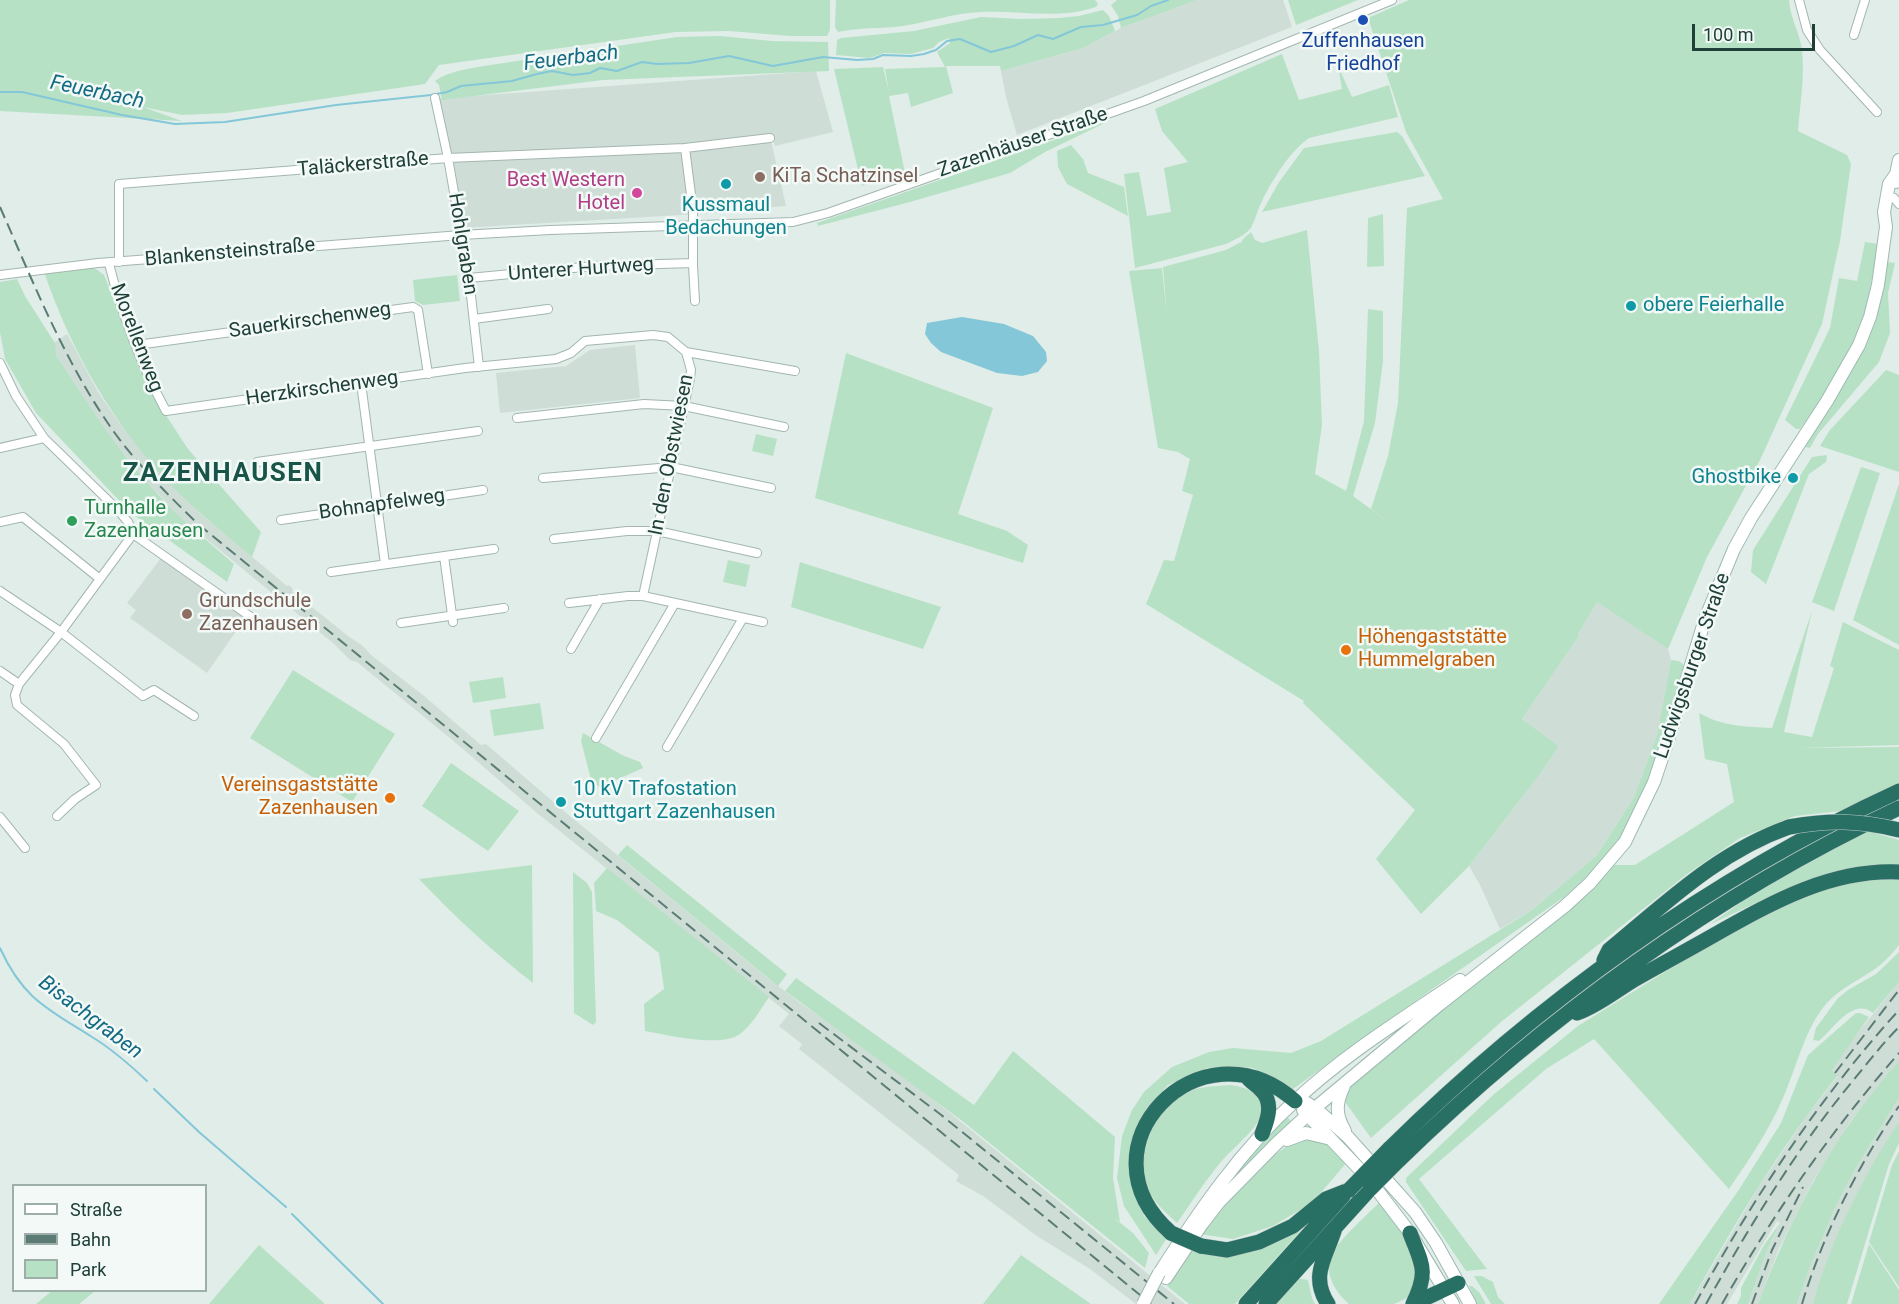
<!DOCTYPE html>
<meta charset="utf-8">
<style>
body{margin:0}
#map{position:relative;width:1899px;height:1304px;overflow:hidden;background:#e1ede8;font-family:Roboto,sans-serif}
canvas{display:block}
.legend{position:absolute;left:12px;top:1184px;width:195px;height:108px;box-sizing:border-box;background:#f2f9f6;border:2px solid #9eafaa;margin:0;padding:8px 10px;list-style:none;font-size:18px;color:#1f4039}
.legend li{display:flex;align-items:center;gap:12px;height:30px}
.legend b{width:30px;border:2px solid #9eafaa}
.scale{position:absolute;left:1692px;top:24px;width:123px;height:27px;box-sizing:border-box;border:3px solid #1f4039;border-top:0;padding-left:8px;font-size:18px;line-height:21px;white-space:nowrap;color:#1f4039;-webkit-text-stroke:4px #f2f9f6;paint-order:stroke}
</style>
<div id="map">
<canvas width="1899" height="1304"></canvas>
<ul class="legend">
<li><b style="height:8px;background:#fff"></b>Straße</li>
<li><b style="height:8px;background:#5a7c74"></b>Bahn</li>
<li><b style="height:16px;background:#b7e1c5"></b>Park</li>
</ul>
<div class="scale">100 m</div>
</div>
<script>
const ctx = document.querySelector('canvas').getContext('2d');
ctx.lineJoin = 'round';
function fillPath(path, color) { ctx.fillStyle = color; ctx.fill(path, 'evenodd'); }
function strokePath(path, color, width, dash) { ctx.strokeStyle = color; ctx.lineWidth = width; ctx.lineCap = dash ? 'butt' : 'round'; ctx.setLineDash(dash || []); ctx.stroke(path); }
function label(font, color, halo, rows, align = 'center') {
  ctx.font = font + ' Roboto,sans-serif'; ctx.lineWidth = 5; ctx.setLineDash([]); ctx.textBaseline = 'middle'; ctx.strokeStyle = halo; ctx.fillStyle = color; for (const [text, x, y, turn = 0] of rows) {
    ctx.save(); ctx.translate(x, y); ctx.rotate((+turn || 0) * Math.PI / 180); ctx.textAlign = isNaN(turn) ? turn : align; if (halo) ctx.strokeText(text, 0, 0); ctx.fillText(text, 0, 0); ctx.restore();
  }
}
fillPath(new Path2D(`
 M 1197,0 L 1283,0 L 1292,27 L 1017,135 L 1006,97 L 1001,71 L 1083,48 L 1121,28 Z
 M 816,71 L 833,132 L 775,146 L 772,139 L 733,145 L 734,148 L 771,141 L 786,206 L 748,209 L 748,211 L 462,228 L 431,99 Z
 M 67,334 L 98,392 L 118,421 L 161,474 L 202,515 L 287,586 L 289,585 L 293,589 L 292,591 L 348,636 L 363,646 L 371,655 L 423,695 L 481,745 L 486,744 L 571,817 L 764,975 L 800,1003 L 876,1055 L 944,1108 L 1185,1304 L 1136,1304 L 1090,1269 L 1037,1236 L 983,1196 L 956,1181 L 959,1175 L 799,1049 L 802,1044 L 779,1026 L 789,1014 L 537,813 L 456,743 L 357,662 L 350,660 L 334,644 L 182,519 L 147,482 L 107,434 L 56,355 L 54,343 Z
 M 635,345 L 640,398 L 500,413 L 496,373 L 566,366 L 590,350 Z
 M 161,558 L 246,617 L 207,673 L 130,618 L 136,610 L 127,603 Z
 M 1597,601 L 1668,649 L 1671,660 L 1657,735 L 1634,797 L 1597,855 L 1532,910 L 1500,929 L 1480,885 L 1469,866 L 1540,774 L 1559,746 L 1522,719 L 1579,636 L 1578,634 Z
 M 1899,982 L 1899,1061 L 1851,1121 L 1813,1181 L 1778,1251 L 1758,1304 L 1748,1304 L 1768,1248 L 1780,1223 L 1777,1221 L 1727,1304 L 1690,1304 L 1758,1188 L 1808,1114 L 1838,1076 L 1832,1070 L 1844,1050 Z
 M 1899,1098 L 1899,1122 L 1866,1177 L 1849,1210 L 1825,1269 L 1813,1304 L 1797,1304 L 1811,1264 L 1837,1204 L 1854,1171 Z`), '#cfddd7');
fillPath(new Path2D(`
 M 0,0 L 830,0 L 830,30 L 827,36 L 790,36 L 729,31 L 676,32 L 439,65 L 425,84 L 227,113 L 182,115 L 143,107 L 182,121 L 0,111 Z
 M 836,0 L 1095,0 L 1098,4 L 1096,7 C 1058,20 1019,10 981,12 C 954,13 929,22 903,26 C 881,29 860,27 838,32 L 835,27 Z
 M 1117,0 L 1197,0 L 1121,28 L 1118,16 L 1111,5 Z
 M 1288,0 L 1358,0 L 1296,25 Z
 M 1409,0 L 1789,0 C 1790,18 1800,33 1802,50 C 1805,77 1800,104 1798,131 L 1847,155 L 1851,164 L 1840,241 L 1822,324 L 1760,460 L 1707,557 L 1668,649 L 1597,602 L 1578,634 L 1579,636 L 1522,719 L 1559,746 L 1540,774 L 1469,866 L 1421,914 L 1376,859 L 1415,810 L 1303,703 L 1304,701 L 1146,604 L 1164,560 L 1174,561 L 1193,495 L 1182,491 L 1190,459 L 1178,452 L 1158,448 L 1129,271 L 1162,268 L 1167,317 L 1163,267 L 1226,250 L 1241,242 L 1242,243 L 1242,240 L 1251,232 L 1255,240 L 1262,243 L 1307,230 L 1319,351 L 1322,425 L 1315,474 L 1346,491 L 1364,421 L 1368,309 L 1383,311 L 1383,361 L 1375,423 L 1353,496 L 1407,536 L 1371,509 L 1388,456 L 1398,403 L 1407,208 L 1443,199 L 1406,132 L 1368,18 Z
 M 1103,10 L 1109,16 L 1115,31 L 1083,48 L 1001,71 L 1000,66 L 946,66 L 953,93 L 911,107 L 908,93 L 889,96 L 905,173 L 862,186 L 834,69 L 883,67 L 889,92 L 885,69 L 945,67 L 937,52 L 950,43 L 949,38 L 939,42 L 933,48 L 911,54 L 884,53 L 870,58 L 836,55 L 837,40 L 841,38 L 914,31 L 981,17 L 1022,19 L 1059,18 L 1079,16 Z
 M 720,36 L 772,41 L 828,42 L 829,71 L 603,80 L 442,100 L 439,85 L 435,81 C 449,71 467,69 484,66 L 677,37 Z
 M 1282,54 L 1299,100 L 1342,89 L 1338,66 L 1352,97 L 1389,85 L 1398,117 L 1309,138 C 1290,151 1271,182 1261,203 C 1257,211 1255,222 1250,229 C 1244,236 1234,240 1226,244 L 1135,268 L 1124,174 L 1139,172 L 1147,216 L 1171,212 L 1164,168 L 1188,162 L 1162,131 L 1155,109 Z
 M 1111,120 L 1045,152 L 1010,173 L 910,202 L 818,226 L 817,223 Z
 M 1397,132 L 1402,136 L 1425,176 L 1262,212 L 1279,182 L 1304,148 Z
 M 1071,145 L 1083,159 L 1088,173 L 1124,187 L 1128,216 L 1067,184 L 1058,167 L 1057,151 Z
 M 1383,214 L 1384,266 L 1367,267 L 1368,218 Z
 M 1865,242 L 1878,244 C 1872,277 1868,312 1854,343 C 1841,374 1819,402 1800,429 L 1796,429 L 1785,420 L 1830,328 L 1839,278 L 1857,281 Z
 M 1887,262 L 1895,263 L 1888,293 L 1890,333 L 1879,362 L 1818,434 L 1810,448 L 1805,447 L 1858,358 L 1874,318 Z
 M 93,267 L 104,275 L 156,400 L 188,449 L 261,532 L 252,557 C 225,534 197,512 173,487 C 114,426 72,353 44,272 Z
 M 457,275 L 460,301 L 423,305 L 415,301 L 413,280 Z
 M 17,279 L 25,296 L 55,343 L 56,355 C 85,399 112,443 147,482 C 173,513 204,538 234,564 L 227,582 L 130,512 L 36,413 L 5,359 L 0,332 L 0,282 Z
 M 846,353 L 993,408 L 958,514 L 1007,531 L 1028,545 L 1023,563 L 815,498 Z
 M 1886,370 L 1899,375 L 1899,472 L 1820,446 L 1830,430 Z
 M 756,434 L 777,439 L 773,456 L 752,451 Z
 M 1827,455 L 1826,462 L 1809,474 L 1766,584 L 1751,572 L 1753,550 L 1812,457 Z
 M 1861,467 L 1880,473 L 1834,611 L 1812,602 Z
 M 1899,484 L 1899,645 L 1853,620 Z
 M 728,560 L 750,565 L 746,587 L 723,582 Z
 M 800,562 L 941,607 L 923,649 L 791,607 Z
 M 1812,611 L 1784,732 L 1812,737 L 1834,668 L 1830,666 L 1843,622 L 1899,650 L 1899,745 L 1797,748 L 1899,747 L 1899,783 L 1841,811 L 1795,816 L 1740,838 L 1687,874 L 1501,1022 L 1371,1138 L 1343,1099 L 1351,1084 L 1444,1007 L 1581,899 L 1612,865 L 1635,865 L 1734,802 L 1727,764 L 1705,759 L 1699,713 C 1721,726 1747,727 1772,728 Z
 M 1671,660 L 1679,661 L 1685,666 L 1659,756 L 1633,816 L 1608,857 L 1564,897 L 1394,1016 L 1293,1089 L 1253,1068 L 1230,1066 L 1207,1068 L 1168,1085 L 1146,1109 L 1132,1143 L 1132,1177 L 1144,1216 L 1167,1238 L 1156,1255 L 1124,1206 L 1117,1178 L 1122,1136 L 1132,1110 L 1144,1092 L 1172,1067 L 1209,1052 L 1233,1048 L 1291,1053 L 1321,1041 L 1532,910 L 1597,855 L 1634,797 L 1657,735 Z
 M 293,670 L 395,734 L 352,802 L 250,738 Z
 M 503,677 L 506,698 L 473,703 L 469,682 Z
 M 540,703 L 544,729 L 494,736 L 490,710 Z
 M 583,733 L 624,756 L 640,762 L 643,768 L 600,787 L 592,783 L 581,741 Z
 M 451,763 L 519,811 L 488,851 L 422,806 Z
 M 1861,829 L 1899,840 L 1899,867 L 1844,873 L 1783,890 L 1709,925 L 1775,878 Z
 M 627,845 L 787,974 L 778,986 L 618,855 Z
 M 532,865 L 533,983 C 492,951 455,917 419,879 Z
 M 607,868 L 769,997 C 760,1010 753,1024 740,1034 C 721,1048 667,1035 645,1031 L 644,1004 L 664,989 L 659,953 L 617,920 L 596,911 L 594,883 Z
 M 573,872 L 587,883 L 592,892 L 596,1022 L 593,1025 L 574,1013 Z
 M 1899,878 L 1899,945 C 1891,955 1883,964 1872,971 C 1854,983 1835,991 1822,1009 C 1803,1035 1796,1069 1783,1098 C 1769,1130 1749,1160 1729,1189 L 1594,1039 L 1546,1069 L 1419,1179 L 1487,1269 L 1466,1271 L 1406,1182 L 1406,1178 L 1493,1095 L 1578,1026 L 1676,965 L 1779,906 L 1807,894 L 1866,879 Z
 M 1899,952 L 1899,982 L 1873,1013 C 1852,997 1834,1029 1819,1041 L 1813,1040 L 1816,1028 L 1838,998 L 1848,990 L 1876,974 Z
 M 796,978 L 974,1105 L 1013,1051 L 1115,1137 L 1113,1178 L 1120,1222 L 1114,1218 L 1133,1233 L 1149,1253 L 1145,1268 L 961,1120 L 785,991 Z
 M 1856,1013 L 1860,1013 L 1869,1017 L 1832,1070 L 1838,1075 C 1781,1146 1734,1224 1690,1304 L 1659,1304 L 1740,1188 L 1781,1123 L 1808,1055 Z
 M 1899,1061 L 1899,1098 L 1854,1171 L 1837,1204 L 1811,1264 L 1797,1304 L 1758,1304 C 1793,1211 1833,1136 1899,1061 Z
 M 1231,1085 C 1252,1088 1268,1097 1258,1121 C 1253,1132 1229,1152 1220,1163 C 1205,1181 1191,1203 1177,1223 C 1165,1212 1151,1200 1146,1184 C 1137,1151 1155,1108 1186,1093 C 1198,1086 1217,1086 1231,1085 Z
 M 1286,1116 L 1293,1123 L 1213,1204 L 1254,1151 Z
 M 1899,1122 L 1899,1143 L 1889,1164 L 1847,1304 L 1813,1304 C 1831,1240 1862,1177 1899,1122 Z
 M 1300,1137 L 1325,1140 L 1347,1162 L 1313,1202 L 1273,1226 L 1233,1239 L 1199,1234 C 1226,1196 1262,1162 1300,1137 Z
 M 1899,1151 L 1899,1287 L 1869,1242 L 1892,1165 Z
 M 1381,1201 L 1393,1215 L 1417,1258 L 1413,1292 L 1407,1298 L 1394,1304 L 1349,1304 C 1336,1293 1325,1275 1330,1258 C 1335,1243 1368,1214 1381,1201 Z
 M 1780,1223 L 1768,1248 L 1748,1304 L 1737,1304 L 1741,1296 L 1741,1288 L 1764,1245 Z
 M 1303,1228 L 1235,1304 L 1189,1304 L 1167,1286 L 1190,1250 Z
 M 1869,1244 L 1899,1290 L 1899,1304 L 1851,1304 Z
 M 259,1245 L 325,1304 L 209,1304 Z
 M 1021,1255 L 1091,1304 L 983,1304 Z
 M 1474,1276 L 1482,1276 L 1493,1282 L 1498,1297 L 1505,1304 L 1491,1304 Z
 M 1296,1278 L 1308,1280 L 1312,1298 L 1315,1304 L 1272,1304 Z
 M 1469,1286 L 1472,1286 L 1479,1292 L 1486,1304 L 1477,1304 Z
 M 53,1290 L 95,1290 L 95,1291 L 79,1304 L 36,1304 Z`), '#b7e1c5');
fillPath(new Path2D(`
 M 962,317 L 1004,324 L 1033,336 L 1046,352 L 1047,361 L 1038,372 L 1022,376 L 997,373 L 941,352 L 931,343 L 925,334 L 927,323 Z`), '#83c7d8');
strokePath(new Path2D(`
 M 0,92 L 22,92 L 122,115 L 175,124 L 225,122 L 336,105 L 431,95 L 447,92 L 461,86 L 512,81 L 537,74 L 552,71 L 573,75 L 590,73 L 600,68 L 617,71 L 642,62 L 657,64 L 689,63 L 729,56 L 773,66 L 823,57 L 857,60 L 873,59 L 883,55 L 911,56 L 924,54 L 936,50 L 947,41 L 960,39 L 991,52 L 1014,46 L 1038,35 L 1053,39 L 1081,27 L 1103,25 L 1137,15 L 1151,6 L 1168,0
 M 0,948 C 23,999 48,1009 92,1037 C 112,1049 129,1064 147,1081
 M 154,1089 L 199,1132 L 286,1207
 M 292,1214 L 383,1304`), '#83c7d8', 2);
const street = new Path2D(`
 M 1799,0 L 1807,30 L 1820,50 L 1877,112
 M 1854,35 L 1865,0
 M 435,98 L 448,158 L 469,278 L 479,367
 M 685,148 L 693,210 L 693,265 L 695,301
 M 1894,198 L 1899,204
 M 119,262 L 119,184 L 448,158 L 685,148 L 770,138
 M 109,264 C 122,314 141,365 166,411 L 465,368 L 556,359 L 571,353 L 585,341 L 653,335 L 668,337 L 686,352 L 691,370 L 690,379 L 643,596
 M 0,275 L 98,263 L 461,235 L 550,230 L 793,222 L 828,213 L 1144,101 L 1392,0
 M 469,278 L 594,266 L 693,263
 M 474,319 L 548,309
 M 137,345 L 413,307 L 418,310 L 428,374
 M 686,352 L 795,371
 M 0,363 L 16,396 L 44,438 L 118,510 L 128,522 L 133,534
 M 361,383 L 385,564
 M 517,418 L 644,404 L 684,406 L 784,427
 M 0,448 L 44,438
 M 257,462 L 478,431
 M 543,478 L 671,467 L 771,488
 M 281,520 L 483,490
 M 0,522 L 23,517 L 100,579
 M 133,534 L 251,617
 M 554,539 L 627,531 L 657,531 L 757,553
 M 444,556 L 453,622
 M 331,572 L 494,549
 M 0,591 L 61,632 L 143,696 L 154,690 L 194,716
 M 569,603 L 628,596 L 643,596 L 763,622
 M 401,623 L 504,608
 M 571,649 L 600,599
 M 0,671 L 19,684
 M 596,738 L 675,603
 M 667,747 L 743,618
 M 57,816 L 75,799 L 96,785 L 64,744 L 17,705 L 15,695 L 19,684 L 61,632 L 133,534
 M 0,817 L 25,848`);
const secondary = new Path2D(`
 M 1896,182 L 1896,174 L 1899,160
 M 1344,1086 C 1336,1103 1335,1114 1345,1131
 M 1295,1101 L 1307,1103 L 1315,1108 L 1348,1137 L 1415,1212 L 1436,1243 L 1470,1304
 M 1303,1110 L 1368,1178 L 1410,1233 L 1453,1304
 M 1287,1140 L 1306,1133 L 1327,1138
 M 1160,1272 C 1199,1211 1241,1150 1295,1101 C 1345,1054 1404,1018 1460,980
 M 1166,1278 L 1202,1224 L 1219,1202 L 1277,1143 L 1315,1108 L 1440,1004 L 1565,906 L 1590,883 L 1625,842 L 1654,782 L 1670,734 L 1705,619 L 1734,549 L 1751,518 L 1827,401 L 1859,345 L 1870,317 L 1878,285 L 1886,227 L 1884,212 L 1889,184 L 1896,174`);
const highway = new Path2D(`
 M 1604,960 L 1609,950 C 1666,903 1718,852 1789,827
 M 1577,1013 C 1597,1006 1614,992 1632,981 C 1660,965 1688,950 1716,934 C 1773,902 1831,869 1899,872
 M 1248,1078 C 1252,1083 1258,1086 1262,1091 C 1274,1104 1267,1121 1262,1134
 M 1389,1149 C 1537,1003 1710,878 1899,791
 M 1399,1160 C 1545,1018 1714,895 1899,808
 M 1171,1233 C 1074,1148 1200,1017 1295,1101
 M 1410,1233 C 1422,1265 1429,1270 1413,1304
 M 1201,1246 L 1227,1250 L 1259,1242 L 1293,1226 L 1326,1199 L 1349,1190
 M 1246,1304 L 1343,1196
 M 1266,1304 L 1370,1189
 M 1328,1304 C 1309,1275 1327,1256 1335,1228
 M 1413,1304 L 1458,1283`);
strokePath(street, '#a3b6b0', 10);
strokePath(secondary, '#9ebab2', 14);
strokePath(highway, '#c0cac8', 16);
strokePath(street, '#fff', 8);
strokePath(secondary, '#fff', 12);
strokePath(highway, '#286f64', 15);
strokePath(new Path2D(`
 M 0,207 C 34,284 65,363 114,432 C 139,466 168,495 198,524 L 1151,1304
 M 819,1023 L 940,1114 L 1174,1304
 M 1835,1073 L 1899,990
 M 1695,1304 C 1753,1199 1818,1099 1899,1010
 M 1706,1304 C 1749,1227 1795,1151 1851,1083 C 1867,1064 1882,1044 1899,1027
 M 1722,1304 C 1773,1214 1831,1131 1899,1053
 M 1752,1304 L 1772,1250 L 1803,1187
 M 1802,1304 C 1823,1234 1858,1166 1899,1106`), '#5a7c74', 2, [12, 6]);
const secondaryBridge = new Path2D(`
 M 1143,1304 L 1159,1273`);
const highwayBridge = new Path2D(`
 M 1789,827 C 1829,820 1859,820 1899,830
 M 1370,1189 L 1399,1160
 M 1349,1190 L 1389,1149
 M 1171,1233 L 1201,1246`);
strokePath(secondaryBridge, '#9ebab2', 14, []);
strokePath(highwayBridge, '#c0cac8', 16, []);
strokePath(secondaryBridge, '#fff', 12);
strokePath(highwayBridge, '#286f64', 15);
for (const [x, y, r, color] of [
 [1363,20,6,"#1a4fb4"],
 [760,177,6,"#8d6e63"],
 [726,184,6,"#0f9aa8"],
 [637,193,6,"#d1479c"],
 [1631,306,6,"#0f9aa8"],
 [1793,478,6,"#0f9aa8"],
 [72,521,6,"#2e9e5b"],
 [187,614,6,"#8d6e63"],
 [1346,650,6,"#e8710a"],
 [390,798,6,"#e8710a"],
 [561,802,6,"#0f9aa8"]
]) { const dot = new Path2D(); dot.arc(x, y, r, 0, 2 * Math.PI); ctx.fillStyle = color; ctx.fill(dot); strokePath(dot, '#f2f9f6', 2); }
label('20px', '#164399', '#f2f9f6', [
 ["Zuffenhausen",1363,42],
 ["Friedhof",1363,65]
]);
label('20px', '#1f4039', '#f2f9f6', [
 ["Zazenhäuser Straße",1023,143,-19],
 ["Taläckerstraße",363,165,-5],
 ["Hohlgraben",462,244,81],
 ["Blankensteinstraße",230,253,-5],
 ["Unterer Hurtweg",581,270,-4],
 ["Sauerkirschenweg",310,321,-8],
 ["Morellenweg",136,338,69],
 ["Herzkirschenweg",322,389,-8],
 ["In den Obstwiesen",672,455,-79],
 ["Bohnapfelweg",382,505,-8],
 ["Ludwigsburger Straße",1693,666,-71]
]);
label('20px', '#785e54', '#f2f9f6', [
 ["KiTa Schatzinsel",772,177],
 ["Grundschule",199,602],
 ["Zazenhausen",199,625]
], 'left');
label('20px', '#b23c85', '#f2f9f6', [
 ["Best Western",625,181],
 ["Hotel",625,204]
], 'right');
label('20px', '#0d838f', '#f2f9f6', [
 ["Kussmaul",726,206,"center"],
 ["Bedachungen",726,229,"center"],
 ["obere Feierhalle",1643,306],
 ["Ghostbike",1781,478,"right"],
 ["10 kV Trafostation",573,790],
 ["Stuttgart Zazenhausen",573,813]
], 'left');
label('20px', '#27864d', '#f2f9f6', [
 ["Turnhalle",84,509],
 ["Zazenhausen",84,532]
], 'left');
label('20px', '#c56008', '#f2f9f6', [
 ["Höhengaststätte",1358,638],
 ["Hummelgraben",1358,661],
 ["Vereinsgaststätte",378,786,"right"],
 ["Zazenhausen",378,809,"right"]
], 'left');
label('italic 21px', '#136a83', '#f2f9f6', [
 ["Feuerbach",571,59,-7],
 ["Feuerbach",97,93,12],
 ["Bisachgraben",90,1018,37]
]);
ctx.letterSpacing = '1.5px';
label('bold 26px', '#195449', '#f2f9f6', [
 ["ZAZENHAUSEN",223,474]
]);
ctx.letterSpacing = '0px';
</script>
